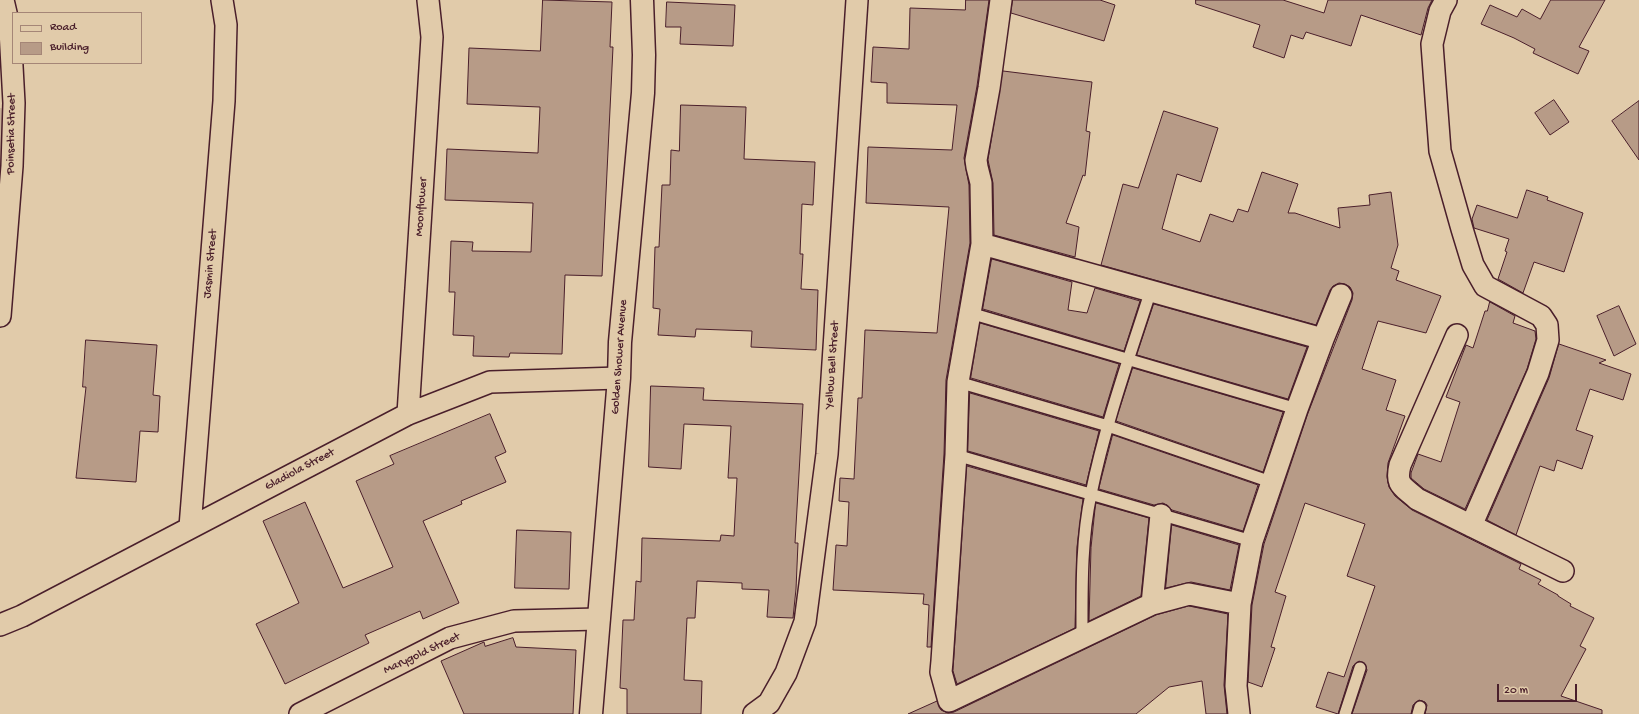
<!DOCTYPE html>
<style>
body{margin:0}
#map{position:relative;width:1639px;height:714px;overflow:hidden;background:#e1cbaa;font-family:"Gochi Hand",sans-serif}
canvas{display:block}
.legend{position:absolute;left:12px;top:12px;width:130px;height:52px;box-sizing:border-box;background:#e1cbaa;border:1px solid #a58677;margin:0;padding:5px 7px;list-style:none;font-size:12px;color:#4a1f2b}
.legend li{display:flex;align-items:center;gap:8px;height:20px}
.legend b{width:20px;border:1px solid #a58677}
.scale{position:absolute;left:1497px;top:684px;width:80px;height:18px;box-sizing:border-box;border:2px solid #4a1f2b;border-top:0;padding-left:5px;font-size:12px;line-height:14px;white-space:nowrap;color:#4a1f2b;-webkit-text-stroke:3px #e1cbaa;paint-order:stroke}
</style>
<div id="map">
<canvas width="1639" height="714"></canvas>
<ul class="legend">
<li><b style="height:5px;background:#e1cbaa"></b>Road</li>
<li><b style="height:11px;background:#b79b87"></b>Building</li>
</ul>
<div class="scale">20 m</div>
</div>
<script>
const ctx = document.querySelector('canvas').getContext('2d');
ctx.lineJoin = 'round';
function fillPath(path, color) { ctx.fillStyle = color; ctx.fill(path, 'evenodd'); }
function strokePath(path, color, width, dash) { ctx.strokeStyle = color; ctx.lineWidth = width; ctx.lineCap = dash ? 'butt' : 'round'; ctx.setLineDash(dash || []); ctx.stroke(path); }
function label(font, color, halo, rows, align = 'center') {
  ctx.font = font + ' "Gochi Hand",sans-serif'; ctx.lineWidth = 3.5; ctx.setLineDash([]); ctx.textBaseline = 'middle'; ctx.strokeStyle = halo; ctx.fillStyle = color; for (const [text, x, y, turn = 0] of rows) {
    ctx.save(); ctx.translate(x, y); ctx.rotate((+turn || 0) * Math.PI / 180); ctx.textAlign = isNaN(turn) ? turn : align; if (halo) ctx.strokeText(text, 0, 0); ctx.fillText(text, 0, 0); ctx.restore();
  }
}
fillPath(new Path2D(`
 M 0,108 L 6,109 L 0,186 Z`), '#c8af95');
const building = new Path2D(`
 M 543,0 L 612,2 L 610,47 L 613,47 L 602,276 L 565,275 L 562,354 L 510,353 L 509,357 L 473,356 L 474,336 L 453,335 L 455,292 L 449,292 L 451,241 L 473,242 L 472,251 L 531,252 L 533,203 L 445,200 L 447,149 L 538,153 L 540,107 L 467,104 L 469,48 L 540,51 Z
 M 966,0 L 989,0 L 977,86 L 964,158 L 969,185 L 970,243 L 946,380 L 944,454 L 931,647 L 927,647 L 929,605 L 923,604 L 924,594 L 833,590 L 836,545 L 847,546 L 849,502 L 839,501 L 840,478 L 854,479 L 858,398 L 862,398 L 865,330 L 937,333 L 949,207 L 866,203 L 868,147 L 952,150 L 957,105 L 887,103 L 887,83 L 871,82 L 873,47 L 909,49 L 910,8 L 965,10 Z
 M 1013,0 L 1100,0 L 1115,5 L 1104,41 L 1011,13 Z
 M 1196,0 L 1283,0 L 1324,13 L 1328,0 L 1432,0 L 1428,8 L 1421,35 L 1361,15 L 1351,46 L 1306,32 L 1303,39 L 1291,35 L 1284,58 L 1253,47 L 1260,25 L 1196,4 Z
 M 1551,0 L 1605,0 L 1579,47 L 1589,51 L 1578,74 L 1533,53 L 1535,49 L 1514,38 L 1481,24 L 1490,5 L 1517,17 L 1522,9 L 1540,19 Z
 M 667,2 L 735,5 L 733,46 L 680,44 L 681,27 L 666,27 Z
 M 1003,71 L 1092,82 L 1086,131 L 1090,132 L 1085,176 L 1083,175 L 1066,223 L 1079,227 L 1075,257 L 994,235 L 993,183 L 988,160 Z
 M 1554,100 L 1569,122 L 1550,135 L 1535,113 Z
 M 1639,101 L 1639,160 L 1612,121 Z
 M 681,105 L 746,107 L 744,159 L 815,162 L 813,205 L 802,204 L 800,254 L 803,254 L 801,289 L 818,290 L 816,350 L 751,347 L 752,331 L 696,329 L 695,337 L 658,335 L 660,309 L 653,308 L 655,247 L 659,247 L 662,185 L 670,185 L 671,150 L 679,151 Z
 M 1164,111 L 1218,128 L 1201,182 L 1177,174 L 1162,229 L 1200,242 L 1210,214 L 1233,222 L 1238,209 L 1248,212 L 1262,172 L 1298,184 L 1288,213 L 1295,213 L 1340,228 L 1338,208 L 1370,205 L 1369,195 L 1391,192 L 1398,245 L 1391,268 L 1399,271 L 1396,280 L 1441,296 L 1426,333 L 1378,321 L 1362,369 L 1396,380 L 1386,410 L 1405,416 L 1388,463 L 1387,477 L 1389,487 L 1395,496 L 1412,510 L 1521,564 L 1519,569 L 1541,580 L 1538,584 L 1558,595 L 1558,596 L 1571,604 L 1570,606 L 1594,618 L 1580,646 L 1586,649 L 1561,696 L 1602,710 L 1602,714 L 1425,714 L 1427,705 L 1425,702 L 1419,700 L 1413,705 L 1411,714 L 1352,714 L 1367,670 L 1365,664 L 1359,661 L 1353,666 L 1338,714 L 1316,707 L 1328,672 L 1344,677 L 1375,586 L 1347,576 L 1365,524 L 1305,503 L 1275,592 L 1286,596 L 1271,647 L 1275,648 L 1262,687 L 1248,682 L 1252,605 L 1264,544 L 1308,413 L 1352,300 L 1353,293 L 1350,287 L 1345,284 L 1339,283 L 1333,286 L 1330,290 L 1316,325 L 1101,265 L 1123,184 L 1138,188 Z
 M 1527,190 L 1548,197 L 1547,200 L 1583,213 L 1564,272 L 1534,262 L 1523,293 L 1498,279 L 1507,252 L 1505,251 L 1509,239 L 1474,228 L 1472,219 L 1477,205 L 1517,218 Z
 M 992,259 L 1072,282 L 1068,310 L 1087,313 L 1095,288 L 1140,301 L 1124,351 L 983,309 Z
 M 1490,302 L 1515,316 L 1513,323 L 1535,331 L 1536,339 L 1527,369 L 1465,509 L 1424,489 L 1411,478 L 1411,473 L 1418,454 L 1441,462 L 1460,402 L 1446,397 L 1466,345 L 1473,348 L 1485,311 L 1487,311 Z
 M 1154,304 L 1307,347 L 1288,399 L 1137,355 Z
 M 1619,306 L 1636,344 L 1614,356 L 1597,316 Z
 M 980,323 L 1119,364 L 1103,417 L 971,378 Z
 M 86,340 L 157,345 L 153,395 L 160,396 L 158,432 L 140,431 L 136,482 L 76,478 L 86,387 L 83,387 Z
 M 1559,344 L 1606,360 L 1599,363 L 1631,374 L 1623,400 L 1590,389 L 1576,430 L 1593,436 L 1582,469 L 1557,460 L 1554,471 L 1540,466 L 1516,535 L 1487,520 L 1549,378 Z
 M 1133,368 L 1283,412 L 1263,472 L 1116,421 Z
 M 651,386 L 704,388 L 703,400 L 803,404 L 795,543 L 798,543 L 796,589 L 793,618 L 767,617 L 769,590 L 742,589 L 742,583 L 697,581 L 695,618 L 687,618 L 684,680 L 702,681 L 701,714 L 627,714 L 627,689 L 620,688 L 623,620 L 634,620 L 636,581 L 641,582 L 642,538 L 720,541 L 721,535 L 734,536 L 737,478 L 728,478 L 731,426 L 684,424 L 681,469 L 649,467 Z
 M 970,393 L 1099,431 L 1086,485 L 968,451 Z
 M 490,414 L 506,452 L 495,457 L 506,482 L 461,501 L 462,504 L 423,521 L 459,603 L 423,619 L 420,611 L 365,635 L 369,643 L 285,684 L 256,624 L 299,603 L 263,521 L 305,502 L 343,588 L 393,567 L 356,481 L 394,464 L 390,456 Z
 M 1113,435 L 1258,485 L 1243,531 L 1172,510 L 1168,506 L 1163,503 L 1154,505 L 1099,489 Z
 M 967,466 L 1083,499 L 1077,547 L 1075,628 L 957,684 L 953,671 Z
 M 1096,503 L 1149,518 L 1141,596 L 1089,621 L 1091,548 Z
 M 1172,525 L 1239,545 L 1230,590 L 1191,582 L 1166,588 Z
 M 517,530 L 571,532 L 569,589 L 515,588 Z
 M 1189,606 L 1228,614 L 1224,685 L 1227,714 L 1206,714 L 1202,681 L 1169,687 L 1136,714 L 908,714 L 937,701 L 941,710 L 948,713 L 954,712 L 1156,615 Z
 M 513,638 L 516,647 L 576,650 L 573,714 L 464,714 L 441,661 L 484,642 L 485,646 Z`);
fillPath(building, '#b79b87');
strokePath(building, '#4a1f2b', 1);
const lane = new Path2D(`
 M 970,313 L 1297,409
 M 958,382 L 1108,426 L 1271,482
 M 956,455 L 1252,541
 M 1082,639 C 1082,590 1081,541 1091,494 C 1105,425 1129,358 1151,290
 M 1345,714 L 1360,668
 M 1418,714 L 1420,707`);
const street = new Path2D(`
 M 1001,0 L 989,88 L 976,160 L 977,167 L 981,183 L 982,244 L 958,382 L 956,455 L 942,661 L 941,672 L 949,701 L 1152,604 L 1189,594 L 1240,604
 M 1446,0 L 1440,11 L 1432,44 L 1435,85 L 1440,151 L 1462,229 L 1473,265 L 1485,286 L 1541,316 L 1547,325 L 1548,340 L 1538,373 L 1471,526
 M 982,244 L 1323,339
 M 0,316 L 12,166 L 14,103 L 10,30 L 3,0
 M 1457,335 L 1400,465 C 1395,486 1403,486 1417,499 L 1563,571
 M 408,414 L 432,37 L 428,0
 M 190,527 L 224,101 L 226,25 L 222,0
 M 1152,604 L 1161,515
 M 0,625 L 22,616 L 408,414 L 490,382 L 619,378
 M 300,714 L 450,638 L 514,621 L 599,619
 M 754,714 L 769,703 L 786,673 L 805,622 L 827,454 L 857,0
 M 1239,714 L 1236,686 L 1240,604 L 1252,541 L 1297,409 L 1323,339 L 1341,295`);
const secondary = new Path2D(`
 M 591,714 L 619,378 L 620,342 L 643,93 L 644,55 L 642,0`);
strokePath(lane, '#4a1f2b', 14);
strokePath(street, '#4a1f2b', 24);
strokePath(secondary, '#4a1f2b', 25);
strokePath(lane, '#e1cbaa', 11);
strokePath(street, '#e1cbaa', 21);
strokePath(secondary, '#e1cbaa', 22);
label('12px', '#4a1f2b', '#e1cbaa', [
 ["Poinsetia Street",12,134,-89],
 ["Moonflower",422,207,-86],
 ["Jasmin Street",211,264,-85],
 ["Golden Shower Avenue",620,357,-86],
 ["Yellow Bell Street",833,365,-86],
 ["Gladiola Street",300,470,-28],
 ["Marygold Street",422,654,-25]
]);
</script>
